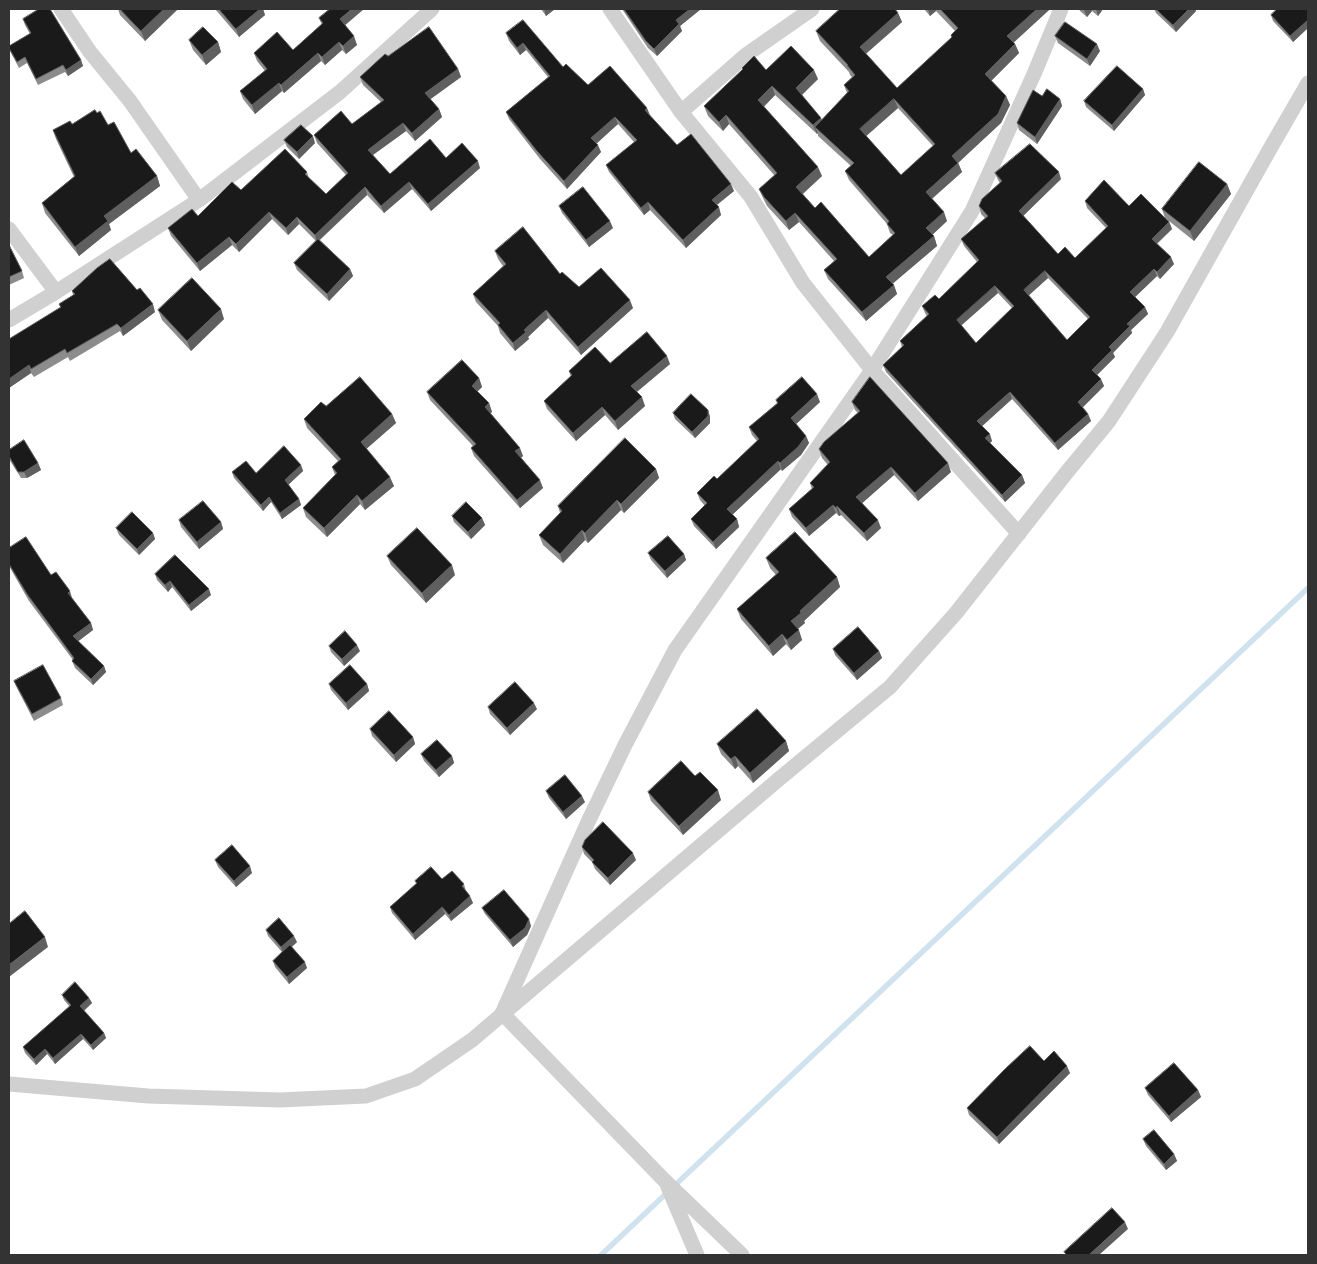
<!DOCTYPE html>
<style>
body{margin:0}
#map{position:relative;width:1317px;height:1264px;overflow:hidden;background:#fff;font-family:"Noto Sans",sans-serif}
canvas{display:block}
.frame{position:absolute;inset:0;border:10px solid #333;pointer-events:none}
</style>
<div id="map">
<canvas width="1317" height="1264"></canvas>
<div class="frame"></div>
</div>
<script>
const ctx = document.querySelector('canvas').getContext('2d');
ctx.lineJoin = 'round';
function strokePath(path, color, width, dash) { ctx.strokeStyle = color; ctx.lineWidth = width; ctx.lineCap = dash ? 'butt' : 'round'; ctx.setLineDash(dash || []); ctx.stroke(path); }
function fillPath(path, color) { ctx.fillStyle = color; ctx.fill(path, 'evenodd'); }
strokePath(new Path2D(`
 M 601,1255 L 1308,588`), '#cfe2ee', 5.5);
strokePath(new Path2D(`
 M 61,9 L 90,52 L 130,101 L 199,200
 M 610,9 L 681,112 L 751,197 L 803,283 L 872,370 L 1019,534
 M 681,112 L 746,55 L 812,9
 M 9,229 L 56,292
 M 9,320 L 56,292 L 199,200 L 340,92 L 432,9
 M 504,1009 L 588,822 L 625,745 L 675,650 L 872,370 L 972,211 L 1034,74 L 1061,9
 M 502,1013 L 665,1181 L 742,1255
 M 9,1084 L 148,1096 L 280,1100 L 366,1096 L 415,1079 L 472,1040 L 779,779 L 890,687 L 956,613 L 1067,472 L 1109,421 L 1167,332 L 1271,147 L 1308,83
 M 668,1187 L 697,1255`), '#d0d0d0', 15);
fillPath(new Path2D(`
 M 118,9 L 178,9 L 145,41 L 120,15 Z
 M 215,9 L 263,9 L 265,15 L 239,37 Z
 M 541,9 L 555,9 L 546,16 Z
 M 622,9 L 701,9 L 680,26 L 682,31 L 657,56 L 648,48 Z
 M 924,9 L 1049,9 L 1049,10 L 1014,42 L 1015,44 L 1019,53 L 991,81 L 1006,96 L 1010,105 L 1001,123 L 958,162 L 962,172 L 932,199 L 947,221 L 932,235 L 934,236 L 937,246 L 893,283 L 897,294 L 866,321 L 828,279 L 824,270 L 834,261 L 799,222 L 789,230 L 767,206 L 763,198 L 759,189 L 775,176 L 729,124 L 723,131 L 708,116 L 704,106 L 742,70 L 742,68 L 766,70 L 818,79 L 801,95 L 821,118 L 822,120 L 847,93 L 844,85 L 852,77 L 850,75 L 849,72 L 820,41 L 816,31 L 898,13 L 902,22 L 866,54 L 897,88 L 952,38 L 951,35 L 955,31 L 936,11 L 930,16 ZM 775,95 L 817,134 L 818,133 L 818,136 L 851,166 L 845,171 L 849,180 L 887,224 L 890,233 L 893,235 L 869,257 L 815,208 L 803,194 L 822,176 L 764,107 ZM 898,108 L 933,146 L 901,175 L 866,136 Z
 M 1079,9 L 1103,9 L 1098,16 L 1092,11 L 1087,17 L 1080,11 Z
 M 1154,9 L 1195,9 L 1196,11 L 1176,32 L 1156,13 Z
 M 1308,9 L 1308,28 L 1293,42 L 1273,21 L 1271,15 Z
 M 319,18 L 345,25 L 357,45 L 346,54 L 342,50 L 325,65 L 321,61 L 284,93 L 282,91 L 255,114 L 243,99 L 240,91 L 265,71 L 257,61 L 254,53 L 293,50 L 322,25 Z
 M 23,19 L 81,60 L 83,66 L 68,76 L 65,72 L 38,85 L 27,63 L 19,68 L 9,49 L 9,46 L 30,34 L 25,25 Z
 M 506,33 L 563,67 L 588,85 L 650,116 L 677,145 L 734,191 L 717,205 L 721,215 L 686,248 L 650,210 L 644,215 L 609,172 L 606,165 L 634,142 L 618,124 L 596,143 L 601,152 L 567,189 L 540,159 L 509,119 L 506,112 L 548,77 L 526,50 L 520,55 L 509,41 Z
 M 1055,36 L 1100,51 L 1090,66 L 1058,43 Z
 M 189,40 L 218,42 L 221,52 L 206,65 L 193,50 Z
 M 388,56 L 458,69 L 461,77 L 430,99 L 439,109 L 442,117 L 415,141 L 406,131 L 373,155 L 390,174 L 446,158 L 480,168 L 431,211 L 412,189 L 384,213 L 367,195 L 320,240 L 350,269 L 353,276 L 329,301 L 297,270 L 294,263 L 316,241 L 299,224 L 288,235 L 272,219 L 239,252 L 232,245 L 200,271 L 171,236 L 168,228 L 198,216 L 241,190 L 307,172 L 309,178 L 326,194 L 346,175 L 317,143 L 314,135 L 352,124 L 381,102 L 363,85 L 360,77 Z
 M 1143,89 L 1145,95 L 1114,131 L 1086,107 L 1084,101 Z
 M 1042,96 L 1060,99 L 1062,106 L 1037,144 L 1019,130 L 1017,123 Z
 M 97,113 L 108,125 L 131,153 L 157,176 L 160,186 L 109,224 L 111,230 L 79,256 L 45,213 L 42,203 L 74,177 L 56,139 L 53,130 L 72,124 Z
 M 284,140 L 315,143 L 299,159 L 287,147 Z
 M 995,173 L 1061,179 L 1023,216 L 1058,254 L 1075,258 L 1106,228 L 1087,208 L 1085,201 L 1129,206 L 1165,218 L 1162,209 L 1227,184 L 1231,194 L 1194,241 L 1169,221 L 1172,229 L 1157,244 L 1174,264 L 1160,279 L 1157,276 L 1135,297 L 1145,307 L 1148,314 L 1131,330 L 1132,333 L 1113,353 L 1115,357 L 1097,375 L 1104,386 L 1083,407 L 1088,414 L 1091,421 L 1058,450 L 1012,399 L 982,426 L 992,441 L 990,443 L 1022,475 L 1025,483 L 1005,502 L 886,372 L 883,365 L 902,347 L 900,341 L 927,316 L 925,313 L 922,306 L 939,299 L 977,262 L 964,246 L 961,239 L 985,218 L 981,214 L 979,206 L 1000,183 L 998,180 ZM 1048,278 L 1088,319 L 1067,340 L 1029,295 ZM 998,293 L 1012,308 L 976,343 L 961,326 Z
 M 559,206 L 613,228 L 589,247 L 562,213 Z
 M 9,245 L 22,271 L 24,278 L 9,285 Z
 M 495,251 L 560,274 L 579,287 L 633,308 L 581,355 L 548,318 L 528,337 L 529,339 L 515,351 L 500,333 L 498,326 L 476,302 L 473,294 L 503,266 L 498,259 Z
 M 72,291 L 155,312 L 123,336 L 120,331 L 70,361 L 68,357 L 34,377 L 31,373 L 9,388 L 9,339 L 61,308 L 59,304 L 73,295 Z
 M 158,310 L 224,319 L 191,351 L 162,320 Z
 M 610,363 L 670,364 L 637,392 L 645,406 L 618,430 L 605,415 L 576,441 L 547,409 L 544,401 L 571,377 L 569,371 Z
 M 479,378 L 482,387 L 477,391 L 489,403 L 492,412 L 490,413 L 523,456 L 521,458 L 543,488 L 520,508 L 474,456 L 471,448 L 473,446 L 430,400 L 427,392 Z
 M 776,400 L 820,402 L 796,424 L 806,436 L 809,443 L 801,455 L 782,471 L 781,469 L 732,515 L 737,519 L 739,527 L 716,549 L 694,526 L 691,519 L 705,506 L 700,500 L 697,493 L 717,479 L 757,441 L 752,435 L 749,427 L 777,403 Z
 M 852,402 L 951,472 L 918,501 L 894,475 L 862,503 L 881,528 L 867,541 L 841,515 L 839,516 L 836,513 L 809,536 L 792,517 L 789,509 L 812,489 L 810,483 L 828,465 L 822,458 L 819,449 L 858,413 L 855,410 Z
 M 326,406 L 392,414 L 396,423 L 366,449 L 394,486 L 365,510 L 360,504 L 327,537 L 306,517 L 303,508 L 335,475 L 332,467 L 338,461 L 307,428 L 304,419 Z
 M 708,410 L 710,417 L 710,423 L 695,438 L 675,419 L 673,413 Z
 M 9,450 L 38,463 L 41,470 L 27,478 L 21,478 L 9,459 Z
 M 301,465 L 303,471 L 288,485 L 299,499 L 301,505 L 282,519 L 271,502 L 263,511 L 234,478 L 232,472 L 256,473 Z
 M 656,469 L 659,478 L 624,513 L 621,510 L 588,543 L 585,540 L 563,563 L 543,545 L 539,535 L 560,513 L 558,506 Z
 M 452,516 L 482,518 L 485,525 L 471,539 L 454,522 Z
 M 179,520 L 221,522 L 223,529 L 199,549 L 181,527 Z
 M 116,528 L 153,533 L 155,539 L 139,555 L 119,535 Z
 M 9,548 L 51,575 L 72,598 L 91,623 L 93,630 L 78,641 L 104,666 L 106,672 L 93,685 L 75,668 L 72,661 L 73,660 L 29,601 L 9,566 Z
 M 648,553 L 684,554 L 686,560 L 667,578 L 651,560 Z
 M 387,556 L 455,575 L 426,603 L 391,565 Z
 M 766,558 L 837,577 L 840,587 L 804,621 L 805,623 L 798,629 L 802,640 L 791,650 L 786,644 L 773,656 L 741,619 L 737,609 L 776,575 L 770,568 Z
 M 155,574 L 211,595 L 191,611 L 172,587 L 168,592 L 157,580 Z
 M 329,646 L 360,651 L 344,666 L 331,652 Z
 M 833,649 L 879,651 L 882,658 L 857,680 L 835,655 Z
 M 14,681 L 61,698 L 63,705 L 34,721 L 17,688 Z
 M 329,684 L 367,684 L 369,691 L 348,710 L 331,690 Z
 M 488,707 L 537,709 L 510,735 L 490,714 Z
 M 370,729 L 413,737 L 415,744 L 396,762 L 372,736 Z
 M 786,741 L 789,751 L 753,783 L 738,766 L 735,769 L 721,754 L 717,744 Z
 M 421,754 L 452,756 L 454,763 L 439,777 L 424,761 Z
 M 695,776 L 721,800 L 683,835 L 651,801 L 648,792 Z
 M 546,791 L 585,802 L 566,819 L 549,798 Z
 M 582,847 L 636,860 L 610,885 L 595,869 L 592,862 L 584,854 Z
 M 215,860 L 252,873 L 236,887 L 218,867 Z
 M 442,879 L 464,884 L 466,891 L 473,903 L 451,921 L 445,914 L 415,940 L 392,913 L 390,907 L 416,884 L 415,881 Z
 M 482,908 L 531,926 L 527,935 L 513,947 L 485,914 Z
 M 266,930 L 297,942 L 292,947 L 307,968 L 289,984 L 275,967 L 273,961 L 282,952 L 268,936 Z
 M 62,995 L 89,998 L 92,1003 L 84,1011 L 104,1033 L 106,1038 L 93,1050 L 83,1039 L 55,1064 L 47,1054 L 36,1065 L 25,1053 L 23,1047 L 70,1007 L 64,1000 Z
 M 1044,1061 L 1070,1073 L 999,1144 L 969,1115 L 967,1108 Z
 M 1145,1088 L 1198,1090 L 1201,1097 L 1171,1122 L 1148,1095 Z
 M 1143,1139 L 1174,1154 L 1177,1161 L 1166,1170 L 1146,1146 Z`), '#8c8c8c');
fillPath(new Path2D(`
 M 164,9 L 178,9 L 145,41 L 141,31 Z
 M 260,9 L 263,9 L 265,15 L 239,37 L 236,29 Z
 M 352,9 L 364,9 L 343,27 L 340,19 Z
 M 544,9 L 555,9 L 546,16 Z
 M 690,9 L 701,9 L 680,26 L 682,31 L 657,56 L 654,49 L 676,20 Z
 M 928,9 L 935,9 L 936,11 L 930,16 Z
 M 1037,9 L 1049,9 L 1049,10 L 1011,45 L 1007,36 Z
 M 1086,9 L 1091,9 L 1092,11 L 1087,17 L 1084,10 Z
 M 1096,9 L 1103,9 L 1098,16 Z
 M 1189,9 L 1195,9 L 1196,11 L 1176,32 L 1173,25 Z
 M 898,13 L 902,22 L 863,56 L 860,47 Z
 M 1308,20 L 1308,28 L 1293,42 L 1290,36 Z
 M 354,36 L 357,45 L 346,54 L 343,46 Z
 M 218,42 L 221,52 L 206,65 L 202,55 Z
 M 339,42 L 342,50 L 325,65 L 322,57 Z
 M 523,43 L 526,50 L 520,55 L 517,48 Z
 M 1015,44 L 1019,53 L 988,84 L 985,74 Z
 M 1097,44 L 1100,51 L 1090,66 L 1087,59 Z
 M 318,53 L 321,61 L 284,93 L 281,85 Z
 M 81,60 L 83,66 L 68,76 L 66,70 Z
 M 458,69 L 461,77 L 428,101 L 425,93 Z
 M 814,70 L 818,79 L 799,98 L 796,88 Z
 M 279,83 L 282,91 L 255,114 L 252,105 Z
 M 772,86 L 775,95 L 761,109 L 758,100 Z
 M 1143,89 L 1145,95 L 1114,131 L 1112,125 Z
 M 1006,96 L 1010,105 L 1001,123 L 956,165 L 952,156 Z
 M 894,99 L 898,108 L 864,138 L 860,129 Z
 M 1060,99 L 1062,106 L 1037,144 L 1035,137 Z
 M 647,108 L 650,115 L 645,110 Z
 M 439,109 L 442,117 L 415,141 L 412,133 Z
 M 726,115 L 729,124 L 723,131 L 719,122 Z
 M 615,117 L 618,124 L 594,146 L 591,138 Z
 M 821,118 L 824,127 L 815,127 L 818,133 L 817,134 L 813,125 Z
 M 403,123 L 406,131 L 370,157 L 368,150 Z
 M 313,136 L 315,143 L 299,159 L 297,152 Z
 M 598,145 L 601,152 L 567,189 L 564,181 Z
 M 478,161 L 480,168 L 431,211 L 428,204 Z
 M 958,163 L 962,172 L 929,201 L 926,192 Z
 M 818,167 L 822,176 L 800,196 L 796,187 Z
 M 1059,172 L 1061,179 L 1021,218 L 1019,211 Z
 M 157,176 L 160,186 L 109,224 L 111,230 L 79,256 L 75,247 L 104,216 Z
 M 409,182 L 412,189 L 384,213 L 381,206 Z
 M 731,184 L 734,191 L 714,207 L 712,200 Z
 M 1227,184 L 1231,194 L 1194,241 L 1190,231 Z
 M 365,187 L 367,195 L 317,242 L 315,235 Z
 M 648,202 L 650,210 L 644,215 L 641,208 Z
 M 719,207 L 721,215 L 686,248 L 683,240 Z
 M 269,212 L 272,219 L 239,252 L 236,244 Z
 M 944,212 L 947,221 L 930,237 L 926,228 Z
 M 795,213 L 799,222 L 789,230 L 786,221 Z
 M 297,217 L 299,224 L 288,235 L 286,228 Z
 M 610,221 L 613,228 L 589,247 L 586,240 Z
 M 1169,222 L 1172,229 L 1154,246 L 1152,239 Z
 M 934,236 L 937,246 L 890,286 L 886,277 Z
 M 229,237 L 232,245 L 200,271 L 197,263 Z
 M 1171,257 L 1174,264 L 1160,279 L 1157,272 Z
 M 350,269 L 353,276 L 329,301 L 327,294 Z
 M 1154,269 L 1157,276 L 1133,299 L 1130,292 Z
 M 1045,271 L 1048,278 L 1027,297 L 1024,290 Z
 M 894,285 L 897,294 L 866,321 L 862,312 Z
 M 995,286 L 998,293 L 959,327 L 957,320 Z
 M 630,300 L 633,308 L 581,355 L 578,347 Z
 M 153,304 L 155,312 L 123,336 L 121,328 Z
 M 1145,307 L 1148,314 L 1131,330 L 1132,333 L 1113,353 L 1115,357 L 1095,377 L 1092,370 L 1127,324 Z
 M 221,309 L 224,319 L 191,351 L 187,341 Z
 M 546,310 L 548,318 L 528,337 L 529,339 L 515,351 L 513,343 L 524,330 Z
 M 667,356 L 670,364 L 634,394 L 631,386 Z
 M 29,365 L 31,373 L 9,388 L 9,379 Z
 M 479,378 L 482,387 L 475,394 L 472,386 Z
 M 1101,379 L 1104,386 L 1081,409 L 1078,402 Z
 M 1010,392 L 1012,399 L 980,428 L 977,421 Z
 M 817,394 L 820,402 L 794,426 L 791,418 Z
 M 642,397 L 645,406 L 618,430 L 615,421 Z
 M 489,403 L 492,412 L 488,415 L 485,407 Z
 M 602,407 L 605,415 L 576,441 L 573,433 Z
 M 708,410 L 710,417 L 710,423 L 695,438 L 692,432 Z
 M 392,414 L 396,423 L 364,451 L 361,442 Z
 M 1088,414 L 1091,421 L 1058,450 L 1055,443 Z
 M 990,434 L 992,441 L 988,445 L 985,438 Z
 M 806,436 L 809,443 L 801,455 L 782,471 L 780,463 Z
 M 520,448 L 523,456 L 518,460 L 515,451 Z
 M 778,461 L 781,469 L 730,517 L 727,509 Z
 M 38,463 L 41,470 L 27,478 L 24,472 Z
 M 948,463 L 951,472 L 918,501 L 915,493 Z
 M 301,465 L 303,471 L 287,486 L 285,480 Z
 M 891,467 L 894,475 L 859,506 L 856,497 Z
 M 656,469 L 659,478 L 624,513 L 621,504 Z
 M 1022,475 L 1025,483 L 1005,502 L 1002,495 Z
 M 390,477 L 394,486 L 365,510 L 362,501 Z
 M 540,480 L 543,488 L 520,508 L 517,500 Z
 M 357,495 L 360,504 L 327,537 L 324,528 Z
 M 269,497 L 271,502 L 263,511 L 261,505 Z
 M 299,499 L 301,505 L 282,519 L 280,513 Z
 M 617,500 L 621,510 L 588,543 L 585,533 Z
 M 833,505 L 836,513 L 809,536 L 806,528 Z
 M 837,506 L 841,515 L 839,516 L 836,508 Z
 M 482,518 L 485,525 L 471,539 L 468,532 Z
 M 737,519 L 739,527 L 716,549 L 713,542 Z
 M 878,520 L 881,528 L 867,541 L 864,533 Z
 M 221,522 L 223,529 L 199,549 L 197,542 Z
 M 582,530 L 585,540 L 563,563 L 560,554 Z
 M 153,533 L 155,539 L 139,555 L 137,549 Z
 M 684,554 L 686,560 L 667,578 L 665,571 Z
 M 452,565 L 455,575 L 426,603 L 422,593 Z
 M 837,577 L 840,587 L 804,621 L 805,623 L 795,631 L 791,621 L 800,611 Z
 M 170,581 L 172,587 L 168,592 L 165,585 Z
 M 209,589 L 211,595 L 191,611 L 189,605 Z
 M 70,591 L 72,598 L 70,599 L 68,593 Z
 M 91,623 L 93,630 L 76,643 L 73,636 Z
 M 799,630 L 802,640 L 791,650 L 787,640 Z
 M 782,634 L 786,644 L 773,656 L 769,646 Z
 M 357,645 L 360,651 L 344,666 L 342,659 Z
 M 879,651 L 882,658 L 857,680 L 854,673 Z
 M 104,666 L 106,672 L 93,685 L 91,679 Z
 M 367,684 L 369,691 L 348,710 L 346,703 Z
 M 534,703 L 537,709 L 510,735 L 507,728 Z
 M 413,737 L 415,744 L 396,762 L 394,755 Z
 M 786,741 L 789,751 L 753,783 L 750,773 Z
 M 452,756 L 454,763 L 439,777 L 436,770 Z
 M 735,756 L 738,766 L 735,769 L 731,759 Z
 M 718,790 L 721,800 L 683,835 L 679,826 Z
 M 582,796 L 585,802 L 566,819 L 563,812 Z
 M 633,853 L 636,860 L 610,885 L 608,878 Z
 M 250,866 L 252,873 L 236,887 L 234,881 Z
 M 470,896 L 473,903 L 451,921 L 449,915 Z
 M 442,907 L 445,914 L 415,940 L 413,934 Z
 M 529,919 L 531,926 L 527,935 L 513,947 L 510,940 Z
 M 294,936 L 297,942 L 283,954 L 281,947 Z
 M 45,937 L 48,947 L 9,977 L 9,965 Z
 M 305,962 L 307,968 L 289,984 L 287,977 Z
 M 89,998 L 92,1003 L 82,1012 L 80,1006 Z
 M 104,1033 L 106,1038 L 93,1050 L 91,1045 Z
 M 81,1034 L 83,1039 L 55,1064 L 53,1058 Z
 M 45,1049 L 47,1054 L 36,1065 L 34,1059 Z
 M 1067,1066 L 1070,1073 L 999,1144 L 997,1137 Z
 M 1198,1090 L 1201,1097 L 1171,1122 L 1169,1116 Z
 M 1174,1154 L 1177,1161 L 1166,1170 L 1164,1164 Z
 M 1125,1222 L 1128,1229 L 1099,1255 L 1089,1255 Z`), '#5f5f5f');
const building = new Path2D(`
 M 39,9 L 50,9 L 81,60 L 66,70 L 63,65 L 36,79 L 25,57 L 17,62 L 9,48 L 9,46 L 31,33 L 23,19 Z
 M 120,9 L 164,9 L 141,31 Z
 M 219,9 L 260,9 L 236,29 Z
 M 330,9 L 352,9 L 340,19 L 354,36 L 343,46 L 339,42 L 322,57 L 318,53 L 281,85 L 279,83 L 252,105 L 240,91 L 267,69 L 254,53 L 277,32 L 293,50 L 323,23 L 319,18 Z
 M 624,9 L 690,9 L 676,20 L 679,24 L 654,49 L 646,41 Z
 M 840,9 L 895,9 L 898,13 L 860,47 L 897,88 L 952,37 L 951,35 L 958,28 L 940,9 L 1037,9 L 1007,36 L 1015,44 L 985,74 L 1006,96 L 998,114 L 952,156 L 958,163 L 926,192 L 944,212 L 926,228 L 934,236 L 886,277 L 894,285 L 862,312 L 824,270 L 837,259 L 795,213 L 786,221 L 764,197 L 759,189 L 777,173 L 726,115 L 719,122 L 704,106 L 743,69 L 742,68 L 754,56 L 766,70 L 791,46 L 814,70 L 796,88 L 821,118 L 813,125 L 772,86 L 758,100 L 818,167 L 796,187 L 815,208 L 821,202 L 869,257 L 895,233 L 887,224 L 889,221 L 845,171 L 854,163 L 815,127 L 849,91 L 844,85 L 855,75 L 847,65 L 848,65 L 816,31 ZM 894,99 L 935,144 L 901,175 L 860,129 Z
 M 1156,9 L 1189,9 L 1173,25 Z
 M 1277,9 L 1308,9 L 1308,20 L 1290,36 L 1271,15 Z
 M 523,20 L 563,67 L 566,64 L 588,85 L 610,66 L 647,108 L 645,110 L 677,145 L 691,134 L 731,184 L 712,200 L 719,207 L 683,240 L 648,202 L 641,208 L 606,165 L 637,140 L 615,117 L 591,138 L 598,145 L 564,181 L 537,151 L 506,112 L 550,76 L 523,43 L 517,48 L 506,33 Z
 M 1065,22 L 1097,44 L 1087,59 L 1055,36 Z
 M 203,27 L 218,42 L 202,55 L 189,40 Z
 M 429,27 L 458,69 L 425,93 L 439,109 L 412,133 L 403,123 L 368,150 L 390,174 L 430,139 L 446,158 L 462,143 L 478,161 L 428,204 L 409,182 L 381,206 L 365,187 L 315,235 L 297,217 L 286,228 L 269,212 L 236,244 L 229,237 L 197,263 L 168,228 L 192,209 L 198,216 L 232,182 L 241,190 L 285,149 L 307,172 L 305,174 L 326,194 L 348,173 L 314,135 L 341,111 L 352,124 L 384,100 L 360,77 L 385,54 L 388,56 Z
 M 1117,66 L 1143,89 L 1112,125 L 1084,101 Z
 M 1047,89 L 1060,99 L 1035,137 L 1017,123 L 1033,90 L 1042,96 Z
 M 95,110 L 97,113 L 100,111 L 108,125 L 114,122 L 131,153 L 136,149 L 157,176 L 104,216 L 108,221 L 75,247 L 42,203 L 75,176 L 53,130 L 70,121 L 72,124 Z
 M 301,125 L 313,136 L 297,152 L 284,140 Z
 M 1030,144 L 1059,172 L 1019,211 L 1058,254 L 1065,247 L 1075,258 L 1108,226 L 1085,201 L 1104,180 L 1129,206 L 1141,194 L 1169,222 L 1152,239 L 1171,257 L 1157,272 L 1154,269 L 1130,292 L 1145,307 L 1127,324 L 1130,326 L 1109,347 L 1112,350 L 1092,370 L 1101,379 L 1078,402 L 1088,414 L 1055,443 L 1010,392 L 977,421 L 990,434 L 985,438 L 1022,475 L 1002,495 L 883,365 L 904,345 L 900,341 L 929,314 L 922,306 L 935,295 L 939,299 L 979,260 L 961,239 L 988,216 L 979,206 L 982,199 L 1002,181 L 995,173 ZM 1045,271 L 1090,317 L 1067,340 L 1024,290 ZM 995,286 L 1014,306 L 976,343 L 957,320 Z
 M 1199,162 L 1227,184 L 1190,231 L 1162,209 Z
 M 583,187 L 610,221 L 586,240 L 559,206 Z
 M 523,227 L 560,274 L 562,272 L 579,287 L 601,268 L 630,300 L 578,347 L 546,310 L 524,330 L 526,332 L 513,343 L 498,325 L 500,323 L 473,294 L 506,264 L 495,251 Z
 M 318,239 L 350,269 L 327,294 L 294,263 Z
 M 9,245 L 22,271 L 9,277 Z
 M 110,259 L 137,290 L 140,288 L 153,304 L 121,328 L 117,324 L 67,353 L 65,349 L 31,369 L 29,365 L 9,379 L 9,339 L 61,307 L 59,304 L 75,294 L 72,291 L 97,268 Z
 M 192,278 L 221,309 L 187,341 L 158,310 Z
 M 647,332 L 667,356 L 631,386 L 642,397 L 615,421 L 602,407 L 573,433 L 544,401 L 572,375 L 569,371 L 595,347 L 610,363 Z
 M 462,360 L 479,378 L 472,386 L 489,403 L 485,407 L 520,448 L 515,451 L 540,480 L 517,500 L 471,448 L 476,444 L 427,392 Z
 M 360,377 L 392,414 L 361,442 L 390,477 L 362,501 L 357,495 L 324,528 L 303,508 L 337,473 L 332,467 L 341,459 L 304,419 L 321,402 L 326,406 Z
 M 802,377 L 817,394 L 791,418 L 806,436 L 798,447 L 780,463 L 778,461 L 727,509 L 737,519 L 713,542 L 691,519 L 707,503 L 697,493 L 714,476 L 717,479 L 759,439 L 749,427 L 778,403 L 776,400 Z
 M 870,377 L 948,463 L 915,493 L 891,467 L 856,497 L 878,520 L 864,533 L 837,506 L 836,508 L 833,505 L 806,528 L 789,509 L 814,487 L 810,483 L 830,462 L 819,449 L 824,442 L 860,411 L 852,402 Z
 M 691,394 L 708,410 L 708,416 L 692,432 L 673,413 Z
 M 625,438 L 656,469 L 621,504 L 617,500 L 585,533 L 582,530 L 560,554 L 539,535 L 562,511 L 558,506 Z
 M 24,440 L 38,463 L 24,472 L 18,472 L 9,456 L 9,450 Z
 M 284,446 L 301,465 L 285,480 L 299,499 L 280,513 L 269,497 L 261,505 L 232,472 L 246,461 L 256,473 Z
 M 203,501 L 221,522 L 197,542 L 179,520 Z
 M 466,502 L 482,518 L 468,532 L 452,516 Z
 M 132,512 L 153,533 L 137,549 L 116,528 Z
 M 417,528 L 452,565 L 422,593 L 387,556 Z
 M 795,532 L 837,577 L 800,611 L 801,613 L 791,621 L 799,630 L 787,640 L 782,634 L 769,646 L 737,609 L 779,572 L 766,558 Z
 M 668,536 L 684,554 L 665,571 L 648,553 Z
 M 26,537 L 51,575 L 56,572 L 70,591 L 68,593 L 91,623 L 73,636 L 104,666 L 91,679 L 72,661 L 74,658 L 27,594 L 9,564 L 9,548 Z
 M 175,555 L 209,589 L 189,605 L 170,581 L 165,585 L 155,574 Z
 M 858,627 L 879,651 L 854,673 L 833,649 Z
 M 345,631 L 357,645 L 342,659 L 329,646 Z
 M 43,665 L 61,698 L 32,714 L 14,681 Z
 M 350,665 L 367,684 L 346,703 L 329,684 Z
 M 515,682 L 534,703 L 507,728 L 488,707 Z
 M 757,709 L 786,741 L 750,773 L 735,756 L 731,759 L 717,744 Z
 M 389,711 L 413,737 L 394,755 L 370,729 Z
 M 437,740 L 452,756 L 436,770 L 421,754 Z
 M 681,761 L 695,776 L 700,772 L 718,790 L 679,826 L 648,792 Z
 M 565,775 L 582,796 L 563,812 L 546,791 Z
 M 603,822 L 633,853 L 608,878 L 592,862 L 594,860 L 582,847 L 585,840 Z
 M 232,845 L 250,866 L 234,881 L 215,860 Z
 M 431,867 L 442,879 L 452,871 L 464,884 L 462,886 L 470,896 L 449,915 L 442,907 L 413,934 L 390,907 L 417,883 L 415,881 Z
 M 504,890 L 529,919 L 525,928 L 510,940 L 482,908 Z
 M 25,911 L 45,937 L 9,965 L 9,924 Z
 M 279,918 L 294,936 L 281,947 L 266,930 Z
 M 290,945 L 305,962 L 287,977 L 273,961 Z
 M 75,982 L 89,998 L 80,1006 L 104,1033 L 91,1045 L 81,1034 L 53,1058 L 45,1049 L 34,1059 L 23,1047 L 71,1005 L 62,995 Z
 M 1030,1046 L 1044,1061 L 1054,1051 L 1067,1066 L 997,1137 L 967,1108 L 1005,1069 Z
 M 1174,1063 L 1198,1090 L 1169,1116 L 1145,1088 Z
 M 1154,1130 L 1174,1154 L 1164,1164 L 1143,1139 Z
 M 1112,1208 L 1125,1222 L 1089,1255 L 1067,1255 L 1064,1252 Z`);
fillPath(building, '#1a1a1a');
strokePath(building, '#5f5f5f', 1);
</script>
